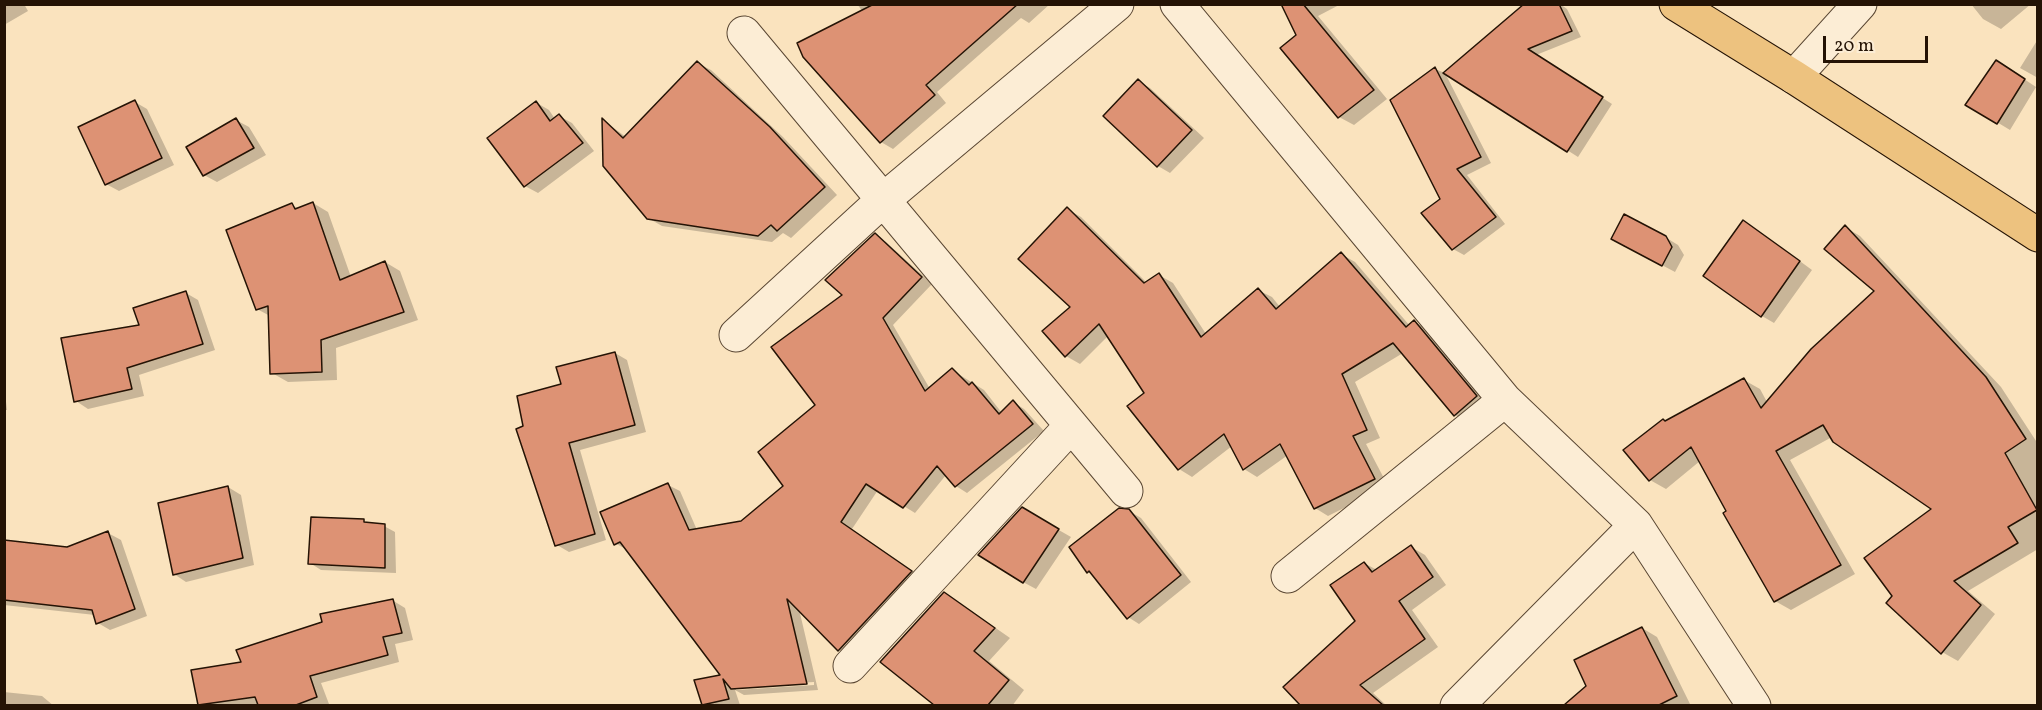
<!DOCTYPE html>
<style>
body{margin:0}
#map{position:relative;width:2042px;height:710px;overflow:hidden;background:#fae3be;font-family:Vollkorn,serif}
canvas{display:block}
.frame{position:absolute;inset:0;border:6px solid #241305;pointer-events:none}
.scale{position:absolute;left:1823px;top:36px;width:105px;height:27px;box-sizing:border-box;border:3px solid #241305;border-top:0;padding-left:8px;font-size:18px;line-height:21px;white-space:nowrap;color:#241305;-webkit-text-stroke:4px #fcedd5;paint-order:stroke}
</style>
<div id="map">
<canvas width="2042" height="710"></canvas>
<div class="frame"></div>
<div class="scale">20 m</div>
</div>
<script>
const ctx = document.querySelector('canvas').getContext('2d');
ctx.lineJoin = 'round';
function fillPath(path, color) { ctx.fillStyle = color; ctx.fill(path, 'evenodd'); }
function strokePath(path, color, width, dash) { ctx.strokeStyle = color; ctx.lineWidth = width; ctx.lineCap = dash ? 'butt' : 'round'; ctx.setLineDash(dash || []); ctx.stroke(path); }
fillPath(new Path2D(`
 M 4,4 L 24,4 L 28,11 L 4,25 Z
 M 857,4 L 1050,4 L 1029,23 L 1021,18 L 937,92 L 946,103 L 893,149 L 881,142 L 805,56 L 863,12 Z
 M 1282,4 L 1341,4 L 1318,16 L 1387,99 L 1354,125 L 1339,117 L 1282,48 L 1298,36 Z
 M 1526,4 L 1560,4 L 1567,9 L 1581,37 L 1536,55 L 1612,104 L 1578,157 L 1446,73 Z
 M 1971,4 L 2031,4 L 2001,29 L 1983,19 Z
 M 2038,39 L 2038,78 L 2020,68 Z
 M 697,63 L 711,70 L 783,137 L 837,195 L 791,238 L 783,233 L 772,242 L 662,226 L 648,218 L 604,121 L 626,137 Z
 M 1435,69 L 1445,73 L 1491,163 L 1467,175 L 1505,224 L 1464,255 L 1453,249 L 1442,199 Z
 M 2009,69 L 2036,87 L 2010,130 L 1967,104 Z
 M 1138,81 L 1150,88 L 1204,138 L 1170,173 L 1158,166 Z
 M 135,102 L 147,109 L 174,165 L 119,191 L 106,184 Z
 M 537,103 L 549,110 L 555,119 L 559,116 L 572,123 L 594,151 L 538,193 L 525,186 Z
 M 236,120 L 249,127 L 266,155 L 217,182 L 204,175 Z
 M 313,203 L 328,212 L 351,277 L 385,262 L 400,271 L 418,320 L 336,348 L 337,380 L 288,382 L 272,373 L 270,316 L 257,309 L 292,205 L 299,209 Z
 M 1067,209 L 1081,217 L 1147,283 L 1159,275 L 1173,283 L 1206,334 L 1258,290 L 1272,297 L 1280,307 L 1341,254 L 1355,262 L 1410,326 L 1415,322 L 1428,330 L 1490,404 L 1469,423 L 1455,415 L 1403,353 L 1355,382 L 1380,438 L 1366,444 L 1388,486 L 1328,516 L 1315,508 L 1288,455 L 1257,477 L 1244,469 L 1232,446 L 1192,477 L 1179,469 L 1146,393 L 1108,336 L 1080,364 L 1066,356 L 1045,331 L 1073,307 Z
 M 1845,227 L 1860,236 L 2001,387 L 2038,444 L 2038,549 L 1968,591 L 1995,614 L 1958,661 L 1942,652 L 1888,602 L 1894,596 L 1934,508 L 1832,437 L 1790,460 L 1855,574 L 1791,610 L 1775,601 L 1725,513 L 1728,512 L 1700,461 L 1666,489 L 1650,480 L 1625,450 L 1666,422 L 1744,380 L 1760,389 L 1767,402 L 1876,291 Z
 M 1756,229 L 1812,270 L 1774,323 L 1762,316 Z
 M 875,235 L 886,242 L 932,284 L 893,325 L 930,389 L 952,370 L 984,390 L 1002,413 L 1013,402 L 1024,409 L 1044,431 L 967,493 L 956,486 L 946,475 L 915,513 L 878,490 L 852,529 L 923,578 L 850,657 L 839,650 L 799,609 L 818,690 L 744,695 L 735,690 L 740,705 L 703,706 L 696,681 L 723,676 L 627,550 L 615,543 L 668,485 L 680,491 L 697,530 L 742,522 L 785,486 L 817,405 L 844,295 ZM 814,682 L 814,685 L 736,690 L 736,687 Z
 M 1665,237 L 1678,245 L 1684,255 L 1675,272 L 1626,246 Z
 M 186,293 L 198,300 L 215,350 L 139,375 L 144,396 L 88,409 L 76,401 L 141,326 Z
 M 615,353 L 627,360 L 646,432 L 580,450 L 606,540 L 569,552 L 557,545 L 525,427 Z
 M 4,385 L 7,410 L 4,410 Z
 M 228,487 L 241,495 L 254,565 L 186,582 L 174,574 Z
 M 1022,509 L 1071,537 L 1036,589 L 1023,582 Z
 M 1129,511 L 1141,518 L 1191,582 L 1139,624 L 1128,617 L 1094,575 L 1088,572 Z
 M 364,521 L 384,526 L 395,532 L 396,573 L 321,570 L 310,563 Z
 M 108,533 L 121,540 L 147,616 L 110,630 L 98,623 L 95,615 L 4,605 L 4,542 L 67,549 Z
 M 1411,547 L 1425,555 L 1446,585 L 1412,610 L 1438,647 L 1373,693 L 1387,706 L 1302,706 L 1285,687 L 1357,621 L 1364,563 L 1377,570 Z
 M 392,600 L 405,608 L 413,640 L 395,644 L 399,662 L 321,683 L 329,704 L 200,705 L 193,672 L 243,664 Z
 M 960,603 L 1010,638 L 989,661 L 1024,690 L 1012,706 L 937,706 L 882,661 Z
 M 1642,628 L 1657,637 L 1691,706 L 1567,706 Z
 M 4,692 L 42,696 L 54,706 L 4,706 Z`), '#0003');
const building = new Path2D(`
 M 874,4 L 1018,4 L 926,85 L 935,95 L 880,143 L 803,57 L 797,43 Z
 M 1281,4 L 1303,4 L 1374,90 L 1338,118 L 1280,48 L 1296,35 Z
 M 1524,4 L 1559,4 L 1572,31 L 1528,49 L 1603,97 L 1567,152 L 1443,73 Z
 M 1996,60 L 2025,79 L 1997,124 L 1965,105 Z
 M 697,61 L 770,127 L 825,187 L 777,231 L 771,225 L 758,236 L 647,219 L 603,166 L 602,118 L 623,138 Z
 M 1435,67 L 1481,157 L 1457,169 L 1496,217 L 1452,250 L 1421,213 L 1440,199 L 1390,100 Z
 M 1138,79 L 1192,130 L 1157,167 L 1103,116 Z
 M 135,100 L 162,158 L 105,185 L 78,127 Z
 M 536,101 L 550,121 L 559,114 L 583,143 L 524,187 L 487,138 Z
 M 236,118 L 254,148 L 203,176 L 186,147 Z
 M 313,202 L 340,280 L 385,261 L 404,312 L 321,340 L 322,372 L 270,374 L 268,306 L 256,310 L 226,230 L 292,203 L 295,209 Z
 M 1067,207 L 1144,283 L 1159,273 L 1201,337 L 1258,288 L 1276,309 L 1341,252 L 1406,327 L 1414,320 L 1477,396 L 1454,416 L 1393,343 L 1342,374 L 1367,430 L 1353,436 L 1375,479 L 1314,509 L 1280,444 L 1243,470 L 1224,434 L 1178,470 L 1127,406 L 1144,393 L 1099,324 L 1065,357 L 1042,331 L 1070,307 L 1018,259 Z
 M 1624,214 L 1666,236 L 1672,247 L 1662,266 L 1611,239 Z
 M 1743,220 L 1800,261 L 1761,317 L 1703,276 Z
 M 1845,225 L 1986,377 L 2026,439 L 2005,453 L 2037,510 L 2008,527 L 2018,543 L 1954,581 L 1981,605 L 1941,654 L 1886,603 L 1892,596 L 1864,558 L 1931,509 L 1833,442 L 1823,425 L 1776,451 L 1841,565 L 1774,602 L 1723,513 L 1726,511 L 1691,447 L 1649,481 L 1623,450 L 1663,419 L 1665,421 L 1744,378 L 1761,408 L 1811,349 L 1874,291 L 1824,249 Z
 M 875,233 L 922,277 L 883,318 L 925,391 L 952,368 L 969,385 L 972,382 L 999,414 L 1013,400 L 1033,424 L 955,487 L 937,466 L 903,508 L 866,484 L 841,522 L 912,571 L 838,651 L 787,599 L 807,684 L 731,689 L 723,679 L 729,699 L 702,705 L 694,680 L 720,675 L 620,542 L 614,545 L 600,512 L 668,483 L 689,530 L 741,521 L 783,486 L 758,452 L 815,405 L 771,347 L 842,295 L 825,280 Z
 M 186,291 L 203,344 L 127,368 L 132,389 L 74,402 L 61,338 L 139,325 L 133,308 Z
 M 615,352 L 635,425 L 569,443 L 595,534 L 555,546 L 516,429 L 523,426 L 517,396 L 561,384 L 556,367 Z
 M 228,486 L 243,558 L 173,575 L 158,503 Z
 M 1022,507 L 1059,529 L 1023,583 L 978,555 Z
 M 1119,508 L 1129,509 L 1181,575 L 1127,619 L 1089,571 L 1087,573 L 1069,547 Z
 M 311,517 L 364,519 L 364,522 L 385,524 L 385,568 L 308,564 Z
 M 108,531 L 135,609 L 96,624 L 92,610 L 4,600 L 4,540 L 67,547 Z
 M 1411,545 L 1433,577 L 1399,601 L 1425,639 L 1360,685 L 1383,705 L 1300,705 L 1283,687 L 1355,621 L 1330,585 L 1364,562 L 1372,572 Z
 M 944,592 L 995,628 L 974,651 L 1009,680 L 988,705 L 934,705 L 880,662 Z
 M 393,599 L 402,633 L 383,637 L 388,655 L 310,676 L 317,697 L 296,705 L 258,705 L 255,697 L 198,705 L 191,670 L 241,662 L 236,650 L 322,622 L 320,614 Z
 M 1642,627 L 1677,696 L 1659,705 L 1564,705 L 1586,686 L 1574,660 Z`);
fillPath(building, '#dd9274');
strokePath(building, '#241305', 1.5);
const minor = new Path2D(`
 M 1177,4 L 1505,400 L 1636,525 L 1754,706
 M 744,33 L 1126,491
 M 1794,77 L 1860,4
 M 736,335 L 882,201 L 1117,4
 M 1288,576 L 1505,400
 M 850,666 L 1071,426
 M 1457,706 L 1636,525`);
const highway = new Path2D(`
 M 1676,4 L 1794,77 L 2038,235`);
strokePath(minor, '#5a4733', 35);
strokePath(highway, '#241305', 35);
strokePath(minor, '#fcedd5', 33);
strokePath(highway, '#edc27f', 33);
</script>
